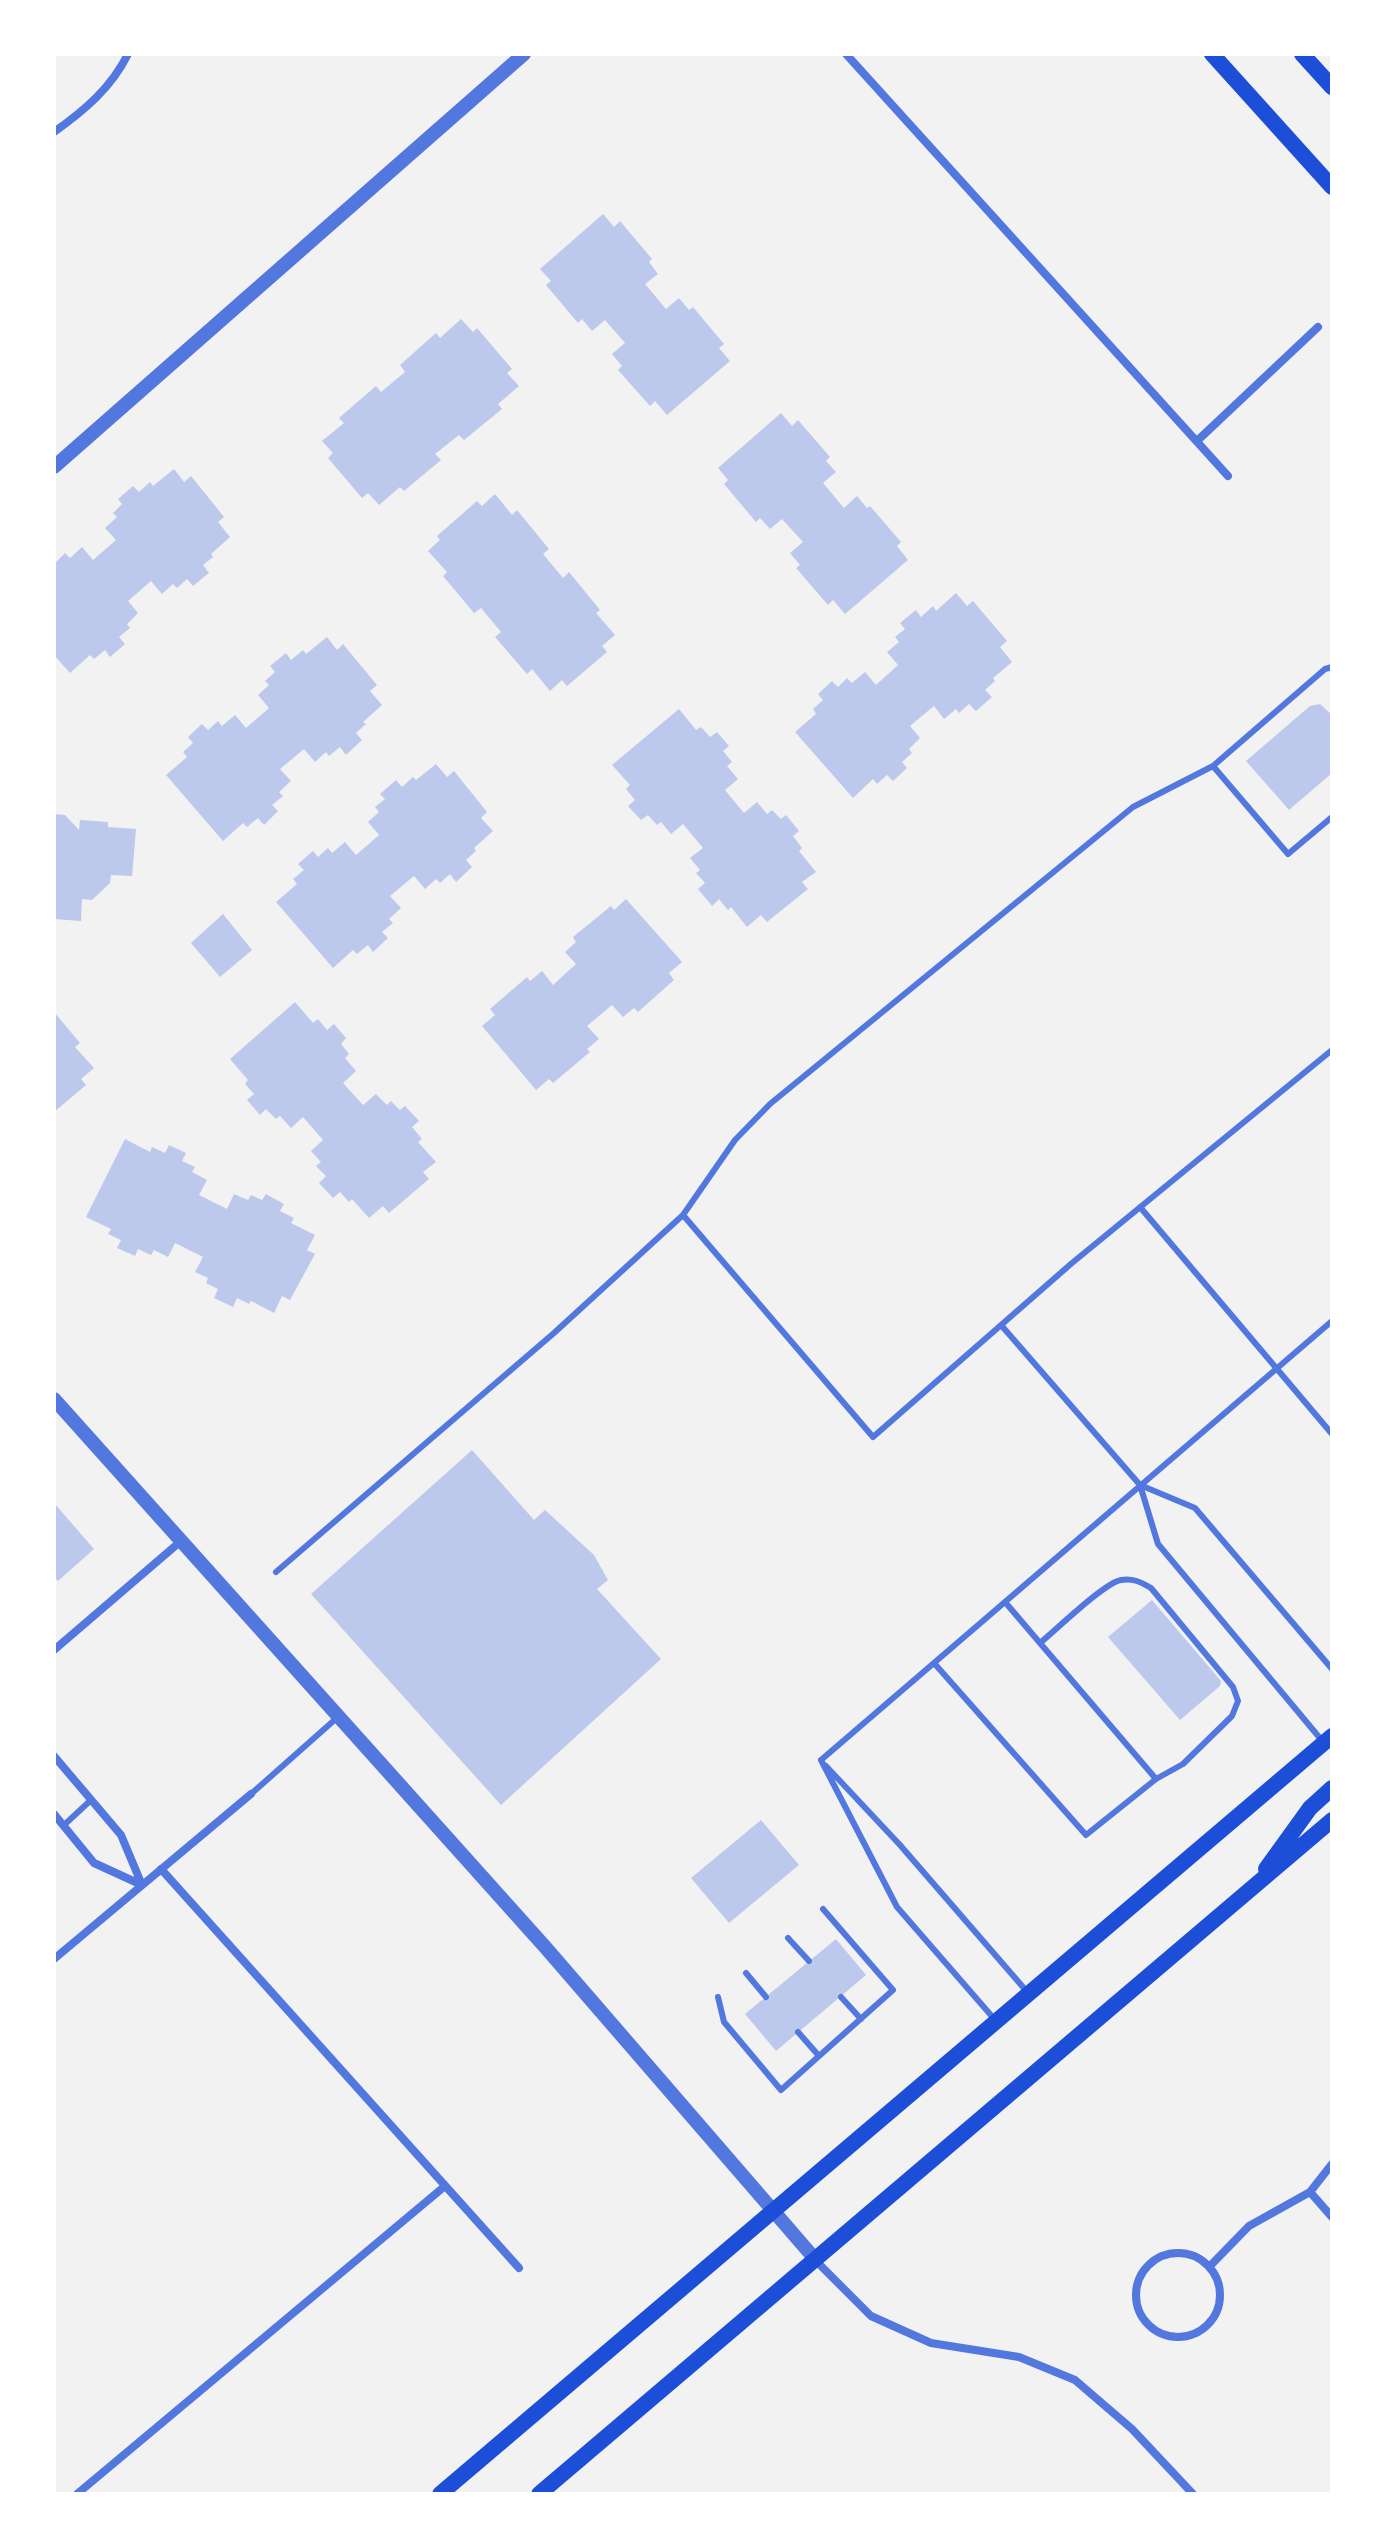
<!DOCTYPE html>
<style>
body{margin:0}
#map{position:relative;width:1386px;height:2548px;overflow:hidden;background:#f2f2f2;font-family:Roboto,sans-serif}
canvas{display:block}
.frame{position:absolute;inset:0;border:56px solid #fff;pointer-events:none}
</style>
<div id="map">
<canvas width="1386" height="2548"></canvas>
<div class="frame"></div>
</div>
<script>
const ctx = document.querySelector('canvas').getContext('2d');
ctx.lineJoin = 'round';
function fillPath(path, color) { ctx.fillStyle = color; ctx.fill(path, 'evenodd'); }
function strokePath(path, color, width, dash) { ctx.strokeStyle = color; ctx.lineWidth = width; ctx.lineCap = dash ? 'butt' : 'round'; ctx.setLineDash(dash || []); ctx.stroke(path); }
fillPath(new Path2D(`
 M 603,214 L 614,227 L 620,221 L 652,259 L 649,262 L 658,274 L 645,284 L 666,309 L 679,298 L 689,310 L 693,307 L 724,344 L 719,348 L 730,361 L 667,415 L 655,401 L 650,406 L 618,370 L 622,366 L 612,354 L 625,343 L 605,320 L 592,331 L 582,319 L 578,323 L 546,285 L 551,281 L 540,269 Z
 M 461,319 L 473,332 L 477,328 L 512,369 L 507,373 L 519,386 L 498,404 L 502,409 L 464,440 L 459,435 L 435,454 L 441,460 L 404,491 L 400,487 L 379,505 L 368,493 L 362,498 L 328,458 L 333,453 L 322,441 L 344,423 L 339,418 L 376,386 L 381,392 L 405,372 L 400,365 L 436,333 L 440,338 Z
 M 781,413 L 792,426 L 798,420 L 830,457 L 826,461 L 836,472 L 823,483 L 844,508 L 857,496 L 867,508 L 870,506 L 901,542 L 897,546 L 908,560 L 845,614 L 833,600 L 828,605 L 796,568 L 800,565 L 790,553 L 803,542 L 782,519 L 770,529 L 760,518 L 756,522 L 724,484 L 728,480 L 718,468 Z
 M 174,469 L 184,482 L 191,476 L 224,517 L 218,522 L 230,537 L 211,554 L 213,557 L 203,565 L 209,573 L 193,586 L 187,579 L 177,588 L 173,584 L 162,594 L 151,581 L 128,601 L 138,613 L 127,624 L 130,628 L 119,637 L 125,644 L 110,657 L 105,650 L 94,659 L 90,655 L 70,673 L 54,655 L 54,564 L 65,553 L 70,558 L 82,547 L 93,560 L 116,540 L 105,528 L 117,517 L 113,513 L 122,504 L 118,499 L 133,486 L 139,492 L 150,482 L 153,486 Z
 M 495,494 L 512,515 L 517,510 L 549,549 L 543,554 L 563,578 L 569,572 L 600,610 L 596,613 L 615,635 L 602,646 L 607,652 L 567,686 L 562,680 L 550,691 L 532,669 L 527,674 L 495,637 L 501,632 L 481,608 L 474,613 L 443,576 L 447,572 L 428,551 L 440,540 L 437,536 L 477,501 L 482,506 Z
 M 956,593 L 967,606 L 973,601 L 1007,641 L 1000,647 L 1012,662 L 993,678 L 995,681 L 985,690 L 992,697 L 976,711 L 969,704 L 959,713 L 956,709 L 944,719 L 934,706 L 910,726 L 920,738 L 909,749 L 912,753 L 902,762 L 907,768 L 893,781 L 887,775 L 877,784 L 873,779 L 853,798 L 795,732 L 816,714 L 813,709 L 823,700 L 818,694 L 832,681 L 838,687 L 847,678 L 852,683 L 865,672 L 876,685 L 898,665 L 887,652 L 899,642 L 895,637 L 905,629 L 900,623 L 916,610 L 921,617 L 933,606 L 936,611 Z
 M 327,637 L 337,650 L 343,644 L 377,685 L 370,691 L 382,705 L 363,722 L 366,724 L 356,733 L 362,740 L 346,755 L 340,747 L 329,756 L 326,752 L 315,762 L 304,749 L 280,769 L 291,781 L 279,792 L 283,796 L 272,805 L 278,811 L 264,825 L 258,818 L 247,827 L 243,823 L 223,841 L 166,775 L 187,757 L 183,752 L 193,743 L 188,737 L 202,724 L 208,730 L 218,721 L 222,726 L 235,715 L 246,728 L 269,708 L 258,695 L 269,685 L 265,681 L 275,672 L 270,666 L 286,653 L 291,660 L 303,650 L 306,654 Z
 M 1320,704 L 1332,715 L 1332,773 L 1289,810 L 1246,761 L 1310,706 Z
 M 679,709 L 696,730 L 701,727 L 710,737 L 717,732 L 729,746 L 723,751 L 732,762 L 727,766 L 738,779 L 725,790 L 744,813 L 757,802 L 767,814 L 772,810 L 781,819 L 786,815 L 799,831 L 793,836 L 802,848 L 799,851 L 816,872 L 802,882 L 808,889 L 767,922 L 761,915 L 747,927 L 731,907 L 728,910 L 719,899 L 712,906 L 698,889 L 705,883 L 696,873 L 700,870 L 690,858 L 703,848 L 683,824 L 671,834 L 661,822 L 657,825 L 648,815 L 641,820 L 628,806 L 635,800 L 626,789 L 630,785 L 612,765 Z
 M 436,764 L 447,777 L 454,771 L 487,812 L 481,818 L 493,831 L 474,848 L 476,851 L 466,860 L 472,867 L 456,882 L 450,874 L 440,883 L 436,879 L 425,889 L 414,876 L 390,896 L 401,908 L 389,919 L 393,923 L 382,932 L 388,938 L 373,952 L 368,945 L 357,954 L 353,950 L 333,968 L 276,902 L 297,884 L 293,879 L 304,870 L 298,864 L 313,851 L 318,857 L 328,848 L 332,853 L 345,842 L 356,855 L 379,835 L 368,822 L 379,812 L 375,807 L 385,799 L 380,794 L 396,780 L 402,787 L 413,777 L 416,780 Z
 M 54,814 L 65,815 L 79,830 L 80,820 L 108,822 L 108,827 L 136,829 L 132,876 L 111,875 L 110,883 L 92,900 L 82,899 L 81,921 L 54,919 Z
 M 626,899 L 682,962 L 669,973 L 674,980 L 638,1012 L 634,1008 L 623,1017 L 612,1005 L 587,1026 L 599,1039 L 587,1049 L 590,1052 L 553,1083 L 549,1079 L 536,1090 L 482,1026 L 495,1015 L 490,1009 L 527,977 L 530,981 L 542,971 L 553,985 L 576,964 L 565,952 L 576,942 L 573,937 L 611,906 L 614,910 Z
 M 223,914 L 252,950 L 220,977 L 191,943 Z
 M 295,1002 L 313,1023 L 318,1019 L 327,1030 L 334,1024 L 346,1038 L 341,1044 L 349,1054 L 345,1058 L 356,1071 L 343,1083 L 363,1105 L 376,1094 L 387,1105 L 391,1101 L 400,1110 L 405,1106 L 419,1121 L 412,1127 L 422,1139 L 418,1142 L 436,1162 L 423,1172 L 429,1179 L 389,1213 L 383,1206 L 369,1218 L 352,1199 L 349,1202 L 340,1192 L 333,1198 L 319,1183 L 326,1176 L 316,1166 L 321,1162 L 311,1151 L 323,1140 L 303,1117 L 291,1128 L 280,1116 L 276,1119 L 266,1109 L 260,1115 L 247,1100 L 254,1094 L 245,1084 L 248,1080 L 230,1059 Z
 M 54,1012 L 80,1043 L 75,1047 L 94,1068 L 81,1079 L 86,1085 L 54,1112 Z
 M 125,1139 L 150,1152 L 152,1147 L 165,1153 L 169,1145 L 186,1153 L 182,1161 L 195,1167 L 192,1172 L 207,1180 L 199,1195 L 227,1209 L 234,1194 L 248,1200 L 251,1195 L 262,1200 L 266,1194 L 284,1204 L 280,1211 L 294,1218 L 291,1223 L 315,1235 L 307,1250 L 315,1254 L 290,1300 L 282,1296 L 274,1313 L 251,1301 L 249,1304 L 237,1298 L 233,1307 L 214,1298 L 218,1289 L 206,1283 L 208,1278 L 195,1272 L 203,1257 L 175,1243 L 168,1257 L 154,1250 L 151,1255 L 138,1249 L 135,1256 L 117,1248 L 121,1240 L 108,1234 L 111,1229 L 86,1217 Z
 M 472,1450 L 534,1520 L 545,1510 L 594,1555 L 608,1580 L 597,1589 L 661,1659 L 501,1805 L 311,1594 Z
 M 54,1503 L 94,1549 L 58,1581 L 54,1577 Z
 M 1152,1600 L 1221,1681 L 1220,1686 L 1180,1720 L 1108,1637 Z
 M 761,1820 L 799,1865 L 729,1923 L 691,1878 Z
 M 836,1939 L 866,1975 L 776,2051 L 745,2014 Z`), '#bdc9ec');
strokePath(new Path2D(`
 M 1332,667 L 1325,669 L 1213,766 L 1288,854 L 1332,817
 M 1140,1207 L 1332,1434
 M 683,1215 L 735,1140 L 770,1104 L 1133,807 L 1213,766
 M 1001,1325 L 1140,1485 L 1158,1544 L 1324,1743
 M 1140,1485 L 1195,1508 L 1332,1669
 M 276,1572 L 554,1333 L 683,1215 L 873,1437 L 1072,1263 L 1332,1050
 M 1005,1602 L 1156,1779
 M 934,1663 L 1086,1835 L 1156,1779 L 1183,1764 L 1232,1716 L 1238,1701 L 1233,1687 L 1151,1588 C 1141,1582 1133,1578 1121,1580 C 1104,1583 1056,1630 1040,1643
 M 821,1760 L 1332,1321
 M 821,1760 L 897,1907 L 996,2021
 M 826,1766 L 900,1845 L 1029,1994
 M 251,1794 L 339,1716
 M 63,1826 L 91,1800
 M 788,1938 L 809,1961
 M 746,1973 L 766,1997
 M 718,1997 L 724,2022 L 781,2090 L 893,1990 L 823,1909
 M 841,1997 L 861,2019
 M 798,2032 L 819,2056`), '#5277de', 6);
strokePath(new Path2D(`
 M 846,54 L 1228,476
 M 54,132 C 85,110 111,88 128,54
 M 1197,441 L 1318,327
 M 54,1650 L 181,1541
 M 54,1756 L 121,1835 L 142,1885
 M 54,1814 L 94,1863 L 142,1885
 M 161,1869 L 519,2268
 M 54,1959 L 251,1794
 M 1310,2192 L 1332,2217
 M1136 2295a42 42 0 1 1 84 0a42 42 0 1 1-84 0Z
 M 815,2260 L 871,2316 L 931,2343 L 1019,2357 L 1075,2380 L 1132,2429 L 1193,2494
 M 1210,2266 L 1249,2226 L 1310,2192 L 1332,2164
 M 77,2494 L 445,2186`), '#5277de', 8);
strokePath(new Path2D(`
 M 54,467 L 524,54
 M 54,1399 L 546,1948 L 815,2259`), '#5277de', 14);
strokePath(new Path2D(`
 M 1212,54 L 1332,187
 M 1302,54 L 1332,87
 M 1266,1869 L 1310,1808 L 1332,1788
 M 440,2494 L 1332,1736
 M 539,2494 L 1332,1820`), '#1d4ed8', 16);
</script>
